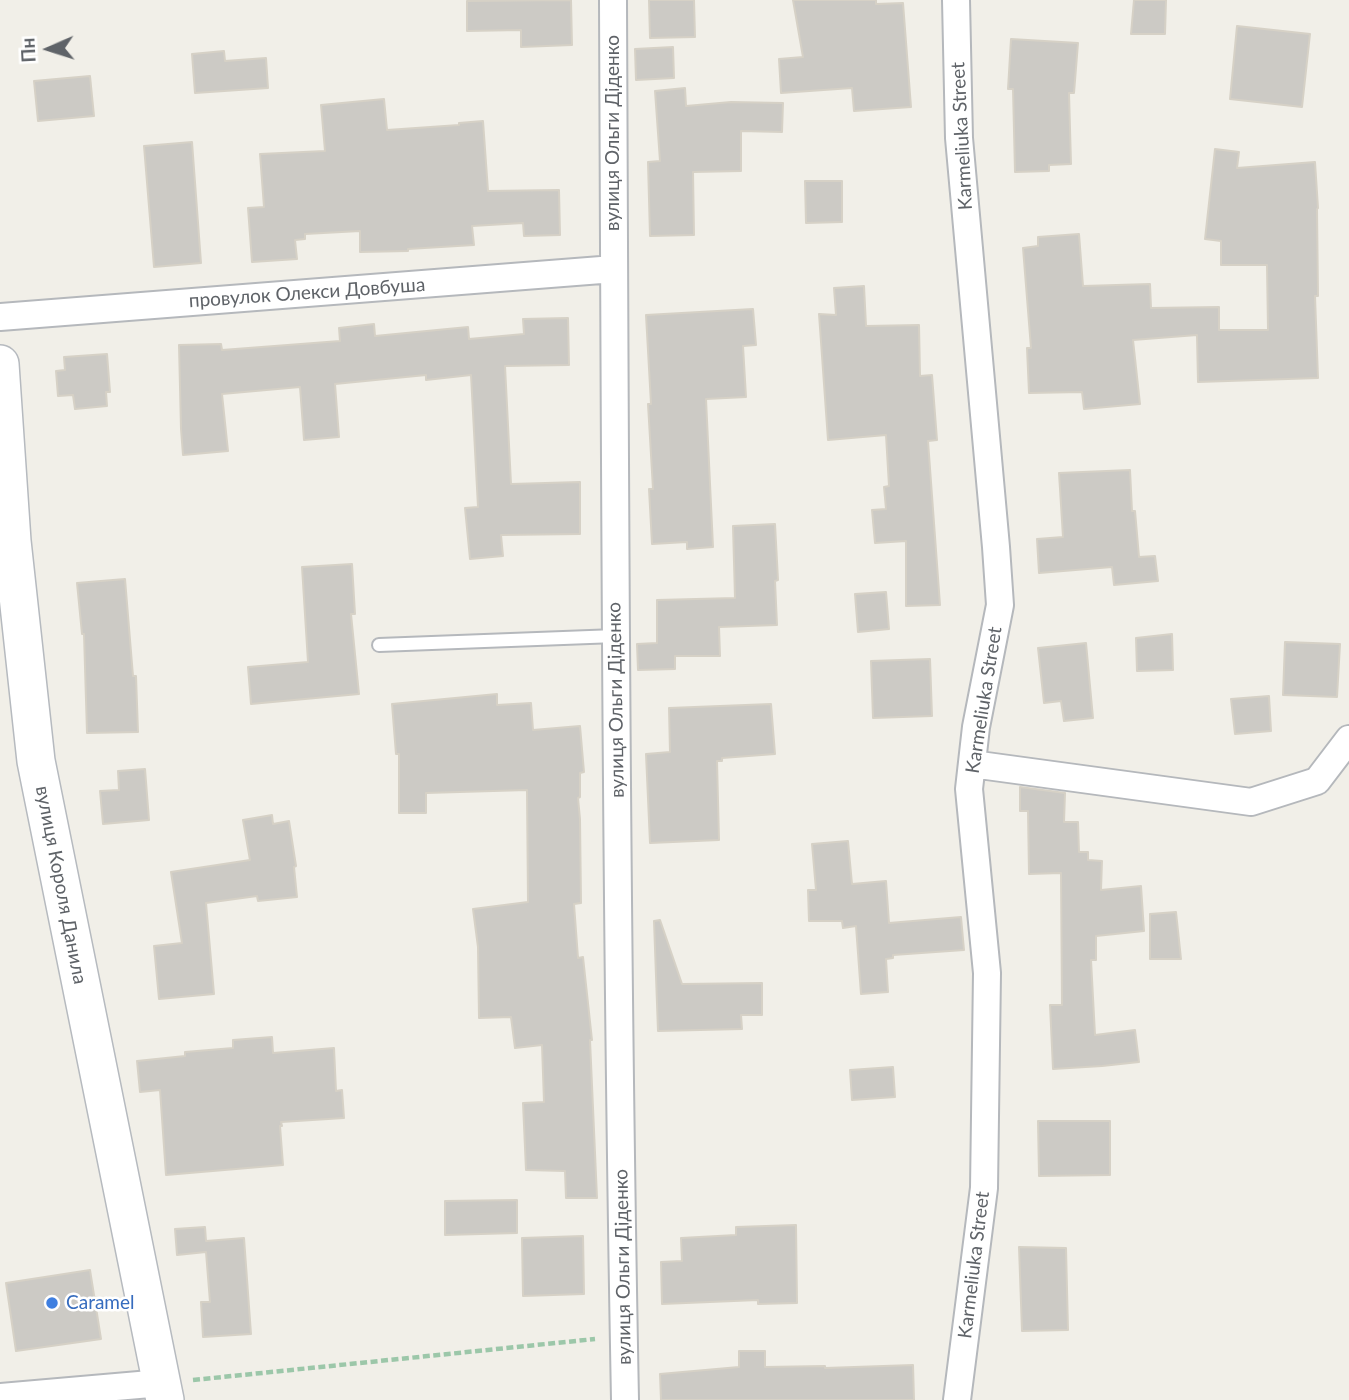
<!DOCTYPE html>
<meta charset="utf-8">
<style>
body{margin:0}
#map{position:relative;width:1349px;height:1400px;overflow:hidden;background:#f1efe8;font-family:Lato,sans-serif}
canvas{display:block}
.north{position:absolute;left:14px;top:14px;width:70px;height:70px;-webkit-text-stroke:5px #fff;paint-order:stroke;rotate:267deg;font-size:19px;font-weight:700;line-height:28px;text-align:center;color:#5f6368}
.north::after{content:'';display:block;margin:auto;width:24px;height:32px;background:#5f6368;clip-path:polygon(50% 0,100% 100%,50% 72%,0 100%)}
</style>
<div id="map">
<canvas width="1349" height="1400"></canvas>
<div class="north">Пн</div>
</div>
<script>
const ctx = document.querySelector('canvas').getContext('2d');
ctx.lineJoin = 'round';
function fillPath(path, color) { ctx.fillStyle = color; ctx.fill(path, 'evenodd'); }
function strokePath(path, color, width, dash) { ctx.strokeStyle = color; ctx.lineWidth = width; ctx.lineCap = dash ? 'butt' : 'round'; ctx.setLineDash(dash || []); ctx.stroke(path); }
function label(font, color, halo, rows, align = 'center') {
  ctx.font = font + ' Lato,sans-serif'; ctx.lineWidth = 5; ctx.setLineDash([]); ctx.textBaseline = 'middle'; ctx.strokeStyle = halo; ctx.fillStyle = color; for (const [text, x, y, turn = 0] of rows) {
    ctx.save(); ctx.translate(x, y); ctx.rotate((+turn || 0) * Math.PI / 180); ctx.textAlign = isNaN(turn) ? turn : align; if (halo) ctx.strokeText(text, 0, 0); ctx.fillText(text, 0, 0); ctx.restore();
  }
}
const building = new Path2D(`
 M 571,0 L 572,45 L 521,47 L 521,30 L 467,31 L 467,1 Z
 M 649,0 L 694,0 L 695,37 L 650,38 Z
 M 793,0 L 876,0 L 876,4 L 903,3 L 911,107 L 854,111 L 852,88 L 781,93 L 779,59 L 803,57 Z
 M 1134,0 L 1166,0 L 1165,34 L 1131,34 Z
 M 1237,26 L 1310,34 L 1302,107 L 1230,99 Z
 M 1011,39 L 1078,43 L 1074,93 L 1069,93 L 1071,164 L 1049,165 L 1049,171 L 1015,172 L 1013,89 L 1008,89 Z
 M 673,47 L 674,78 L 636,80 L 635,49 Z
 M 224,51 L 225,61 L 266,58 L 268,88 L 195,93 L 192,54 Z
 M 90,76 L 94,116 L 38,121 L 34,81 Z
 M 685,88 L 686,106 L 731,102 L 783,103 L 782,132 L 741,131 L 741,171 L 693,172 L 694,235 L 650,236 L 648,162 L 660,161 L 655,91 Z
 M 384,99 L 387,130 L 459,125 L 459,123 L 483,121 L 488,191 L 559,190 L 560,235 L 524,236 L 523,223 L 472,226 L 474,245 L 408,249 L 408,251 L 360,252 L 360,231 L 305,234 L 305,239 L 295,240 L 297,259 L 252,262 L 248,208 L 264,207 L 260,154 L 325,151 L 321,105 Z
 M 192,142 L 201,263 L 154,267 L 144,146 Z
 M 1215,149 L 1239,152 L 1237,168 L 1315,162 L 1318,208 L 1317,209 L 1318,296 L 1315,296 L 1318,378 L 1198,382 L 1197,335 L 1133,340 L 1140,404 L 1084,409 L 1082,392 L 1029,393 L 1027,348 L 1031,348 L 1023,248 L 1038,246 L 1038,237 L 1079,234 L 1083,286 L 1150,284 L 1151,308 L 1219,307 L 1219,330 L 1268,330 L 1267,265 L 1221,265 L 1221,241 L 1205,239 Z
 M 805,181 L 842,181 L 842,222 L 806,223 Z
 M 864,286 L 866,326 L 919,325 L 920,376 L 932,375 L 937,440 L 928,441 L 940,605 L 906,606 L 906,541 L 875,543 L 872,510 L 886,509 L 884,487 L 889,486 L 886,435 L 828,440 L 819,314 L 836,315 L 834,288 Z
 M 753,309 L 756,345 L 743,346 L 746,397 L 706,399 L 713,547 L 687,549 L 687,542 L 652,544 L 649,489 L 653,489 L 648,404 L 651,404 L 646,315 Z
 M 568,318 L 569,365 L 505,366 L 511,484 L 580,482 L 580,534 L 501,535 L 503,556 L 470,559 L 465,508 L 478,507 L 471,375 L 426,380 L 426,375 L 335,384 L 339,437 L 304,440 L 300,387 L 222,394 L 228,451 L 183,455 L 181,429 L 179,345 L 221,344 L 222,350 L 340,341 L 339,328 L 374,324 L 375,336 L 468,327 L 469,339 L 524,334 L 523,319 Z
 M 107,354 L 110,392 L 106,392 L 107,406 L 75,409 L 73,395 L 58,396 L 56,371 L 65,370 L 64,357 Z
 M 1130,470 L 1132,511 L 1135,511 L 1139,557 L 1155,556 L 1158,581 L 1114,585 L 1112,567 L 1039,573 L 1037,539 L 1063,537 L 1059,473 Z
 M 775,524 L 778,580 L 775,581 L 777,625 L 719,627 L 720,656 L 675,656 L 675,669 L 638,670 L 637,644 L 657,643 L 657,600 L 735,598 L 733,526 Z
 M 352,564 L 355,614 L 351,614 L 359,694 L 251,704 L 248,667 L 308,662 L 302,567 Z
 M 125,579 L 133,676 L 136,676 L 138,732 L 87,733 L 84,634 L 82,634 L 77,583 Z
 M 886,592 L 889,629 L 858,632 L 855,594 Z
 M 1172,634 L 1173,670 L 1137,671 L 1136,638 Z
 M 1285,642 L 1340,644 L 1337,697 L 1283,695 Z
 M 1086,643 L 1093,718 L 1064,721 L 1061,701 L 1044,703 L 1038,648 Z
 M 930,659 L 932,716 L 873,718 L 871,661 Z
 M 497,694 L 497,705 L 531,703 L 533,730 L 580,726 L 584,772 L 580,773 L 580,797 L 578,798 L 580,819 L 581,903 L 574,904 L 578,958 L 583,957 L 592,1040 L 590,1040 L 597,1198 L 566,1198 L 565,1171 L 526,1170 L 523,1103 L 544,1102 L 542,1045 L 515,1048 L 511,1017 L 479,1018 L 478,947 L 473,909 L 528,902 L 527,790 L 426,793 L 426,813 L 399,813 L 399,754 L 396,754 L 392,704 Z
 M 1269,696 L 1271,731 L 1235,734 L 1231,699 Z
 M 771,704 L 775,754 L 722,758 L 722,761 L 717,761 L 719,840 L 650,843 L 646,754 L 670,752 L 669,708 Z
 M 145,769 L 149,820 L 103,824 L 100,791 L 119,790 L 118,771 Z
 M 1020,787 L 1065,793 L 1064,822 L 1078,822 L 1079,852 L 1088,852 L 1088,860 L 1102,861 L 1101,890 L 1141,886 L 1144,931 L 1096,936 L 1096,960 L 1091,960 L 1095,1035 L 1135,1030 L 1139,1062 L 1102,1066 L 1053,1069 L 1050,1005 L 1062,1005 L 1061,873 L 1029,874 L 1028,811 L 1020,811 Z
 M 272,815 L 273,824 L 289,821 L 296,866 L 294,867 L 297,897 L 258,901 L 257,896 L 206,903 L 214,994 L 159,999 L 154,946 L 182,943 L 171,872 L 250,860 L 243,820 Z
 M 848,841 L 852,884 L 886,881 L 889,923 L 961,917 L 964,950 L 893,955 L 893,958 L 886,959 L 888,992 L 861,994 L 856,926 L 843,928 L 842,921 L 809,921 L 808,890 L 816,890 L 812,844 Z
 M 1176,912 L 1181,959 L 1150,959 L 1150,914 Z
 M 660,920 L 682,984 L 762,983 L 762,1015 L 741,1015 L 742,1029 L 658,1031 L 654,921 Z
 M 272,1037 L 273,1053 L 334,1048 L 336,1091 L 342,1090 L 344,1118 L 281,1122 L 282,1126 L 280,1126 L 283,1165 L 166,1175 L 160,1090 L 140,1092 L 137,1061 L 185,1056 L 185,1052 L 233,1048 L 233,1040 Z
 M 893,1067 L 895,1097 L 852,1100 L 850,1070 Z
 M 1038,1121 L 1110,1121 L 1110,1175 L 1039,1176 Z
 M 517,1200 L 517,1233 L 445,1235 L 445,1201 Z
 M 796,1225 L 797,1303 L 758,1304 L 758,1300 L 662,1304 L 661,1262 L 682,1261 L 681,1238 L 736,1235 L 736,1227 Z
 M 205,1227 L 206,1241 L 244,1238 L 251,1334 L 203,1337 L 201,1302 L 210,1302 L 206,1252 L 177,1255 L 175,1229 Z
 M 583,1236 L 584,1294 L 523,1296 L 522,1238 Z
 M 1019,1247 L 1066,1248 L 1068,1330 L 1022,1331 Z
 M 90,1270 L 101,1339 L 16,1351 L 6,1283 Z
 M 739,1351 L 765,1351 L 765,1367 L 825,1366 L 825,1368 L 913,1365 L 914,1400 L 661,1400 L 660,1374 L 739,1367 Z`);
fillPath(building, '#cccac5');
strokePath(building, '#d6d1c6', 2);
const lane = new Path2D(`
 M 379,645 L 616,636`);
const street = new Path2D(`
 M 613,0 C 615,467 616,933 625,1400
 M 956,0 L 959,138 L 996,547 L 1000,605 L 976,727 L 969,789 L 987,973 L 984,1188 L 957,1400
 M 0,317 L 614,269
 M 972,764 L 1251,802 L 1317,781 L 1349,739
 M 0,1397 L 162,1383`);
const secondary = new Path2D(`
 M 0,364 L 12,541 L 36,761 L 165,1400`);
strokePath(lane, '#b5b8bc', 16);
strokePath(street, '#b5b8bc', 30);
strokePath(secondary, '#b6babf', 40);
strokePath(new Path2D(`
 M 193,1380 L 595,1339`), '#9cc7a9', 4.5, [7, 3.5]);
strokePath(lane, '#fff', 12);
strokePath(street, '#fff', 26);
strokePath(secondary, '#fff', 37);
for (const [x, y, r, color] of [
 [52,1303,7,"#3f7fe0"]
]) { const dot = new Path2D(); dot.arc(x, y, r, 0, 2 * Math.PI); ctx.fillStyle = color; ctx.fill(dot); strokePath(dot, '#fff', 2.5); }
label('19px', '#5f6368', '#fff', [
 ["вулиця Ольги Діденко",613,133,-90],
 ["Karmeliuka Street",962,136,-93],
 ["провулок Олекси Довбуша",307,293,-4],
 ["вулиця Ольги Діденко",616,700,-91],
 ["Karmeliuka Street",984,700,-81],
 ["вулиця Короля Данила",61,885,79],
 ["Karmeliuka Street",974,1265,-83],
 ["вулиця Ольги Діденко",623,1267,-91]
]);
label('19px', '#366cbe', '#fff', [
 ["Caramel",66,1303]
], 'left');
</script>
